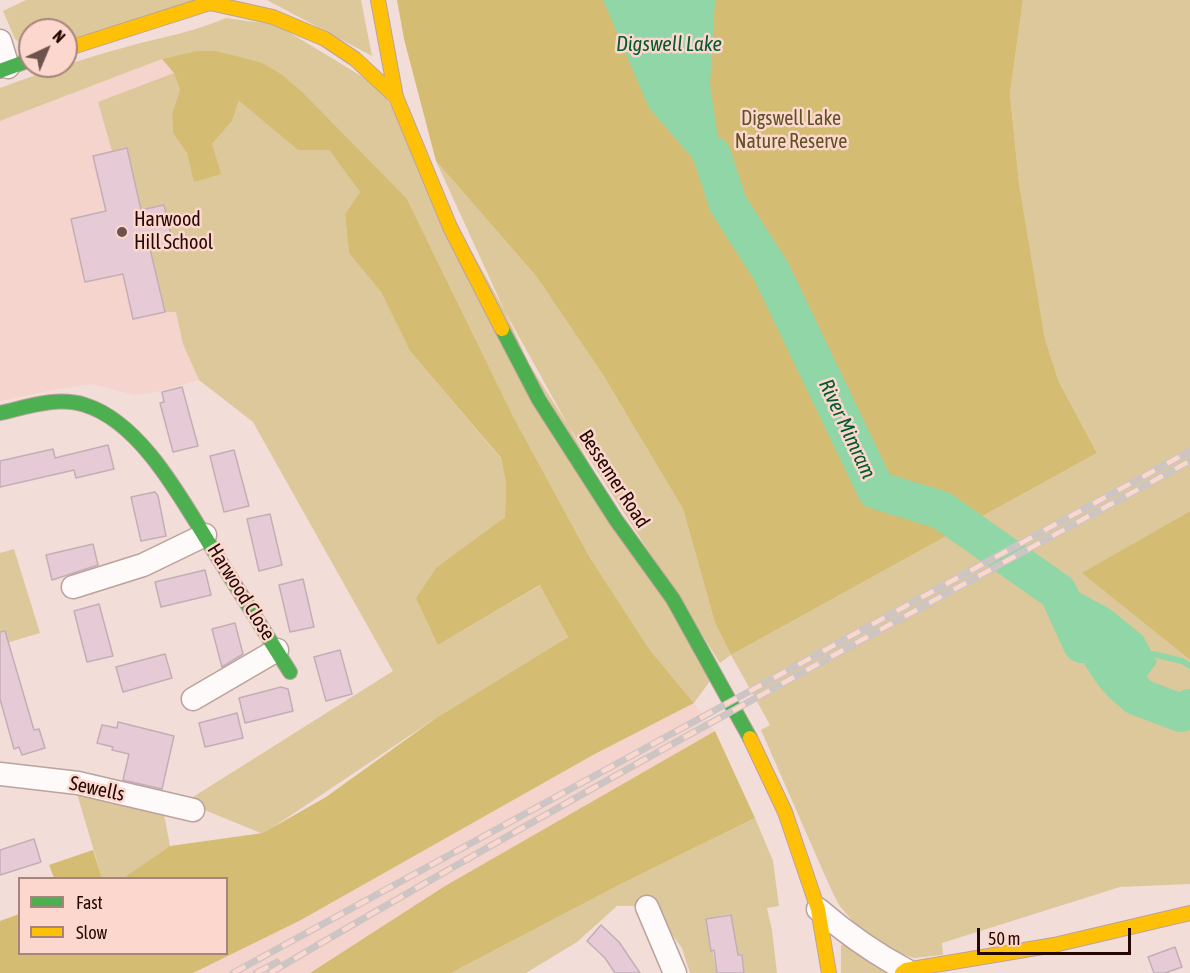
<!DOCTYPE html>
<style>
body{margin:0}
#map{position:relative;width:1190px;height:973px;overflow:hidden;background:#f2ddd8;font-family:"Asap Condensed",sans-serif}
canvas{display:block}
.legend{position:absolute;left:18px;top:877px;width:210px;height:78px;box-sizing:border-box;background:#fcd7cd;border:2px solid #a6847c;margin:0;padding:8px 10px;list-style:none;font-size:18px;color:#260702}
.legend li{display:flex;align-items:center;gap:12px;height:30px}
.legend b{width:30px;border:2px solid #a6847c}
.north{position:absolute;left:18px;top:18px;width:60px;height:60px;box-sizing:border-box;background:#fcd7cd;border:2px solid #a6847c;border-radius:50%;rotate:44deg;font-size:16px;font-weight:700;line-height:24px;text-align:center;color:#260702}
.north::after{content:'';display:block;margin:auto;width:21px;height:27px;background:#6d524d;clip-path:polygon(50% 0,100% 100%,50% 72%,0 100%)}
.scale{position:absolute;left:977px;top:928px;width:154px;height:27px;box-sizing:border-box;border:3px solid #260702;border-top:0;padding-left:8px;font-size:18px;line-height:21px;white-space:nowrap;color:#260702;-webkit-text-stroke:4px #fcd7cd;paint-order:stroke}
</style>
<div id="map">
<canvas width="1190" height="973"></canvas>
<ul class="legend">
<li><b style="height:8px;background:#4caf50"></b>Fast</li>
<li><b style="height:8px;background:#ffc107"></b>Slow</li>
</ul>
<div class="north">N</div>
<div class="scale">50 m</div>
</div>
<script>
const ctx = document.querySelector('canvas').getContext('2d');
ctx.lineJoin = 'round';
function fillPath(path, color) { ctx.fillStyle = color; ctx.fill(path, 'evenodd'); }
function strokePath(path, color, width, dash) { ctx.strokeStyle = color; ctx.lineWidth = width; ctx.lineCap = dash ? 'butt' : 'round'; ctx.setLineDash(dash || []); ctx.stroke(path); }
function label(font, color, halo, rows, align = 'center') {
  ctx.font = font + ' "Asap Condensed",sans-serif'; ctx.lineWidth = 5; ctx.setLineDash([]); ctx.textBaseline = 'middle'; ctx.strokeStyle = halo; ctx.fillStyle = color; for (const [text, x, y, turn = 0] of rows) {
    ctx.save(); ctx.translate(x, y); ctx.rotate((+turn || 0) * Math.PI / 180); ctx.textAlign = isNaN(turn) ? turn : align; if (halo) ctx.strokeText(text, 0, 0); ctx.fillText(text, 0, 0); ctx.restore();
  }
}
fillPath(new Path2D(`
 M 162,59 L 407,199 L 514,418 L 589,556 L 393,672 L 253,422 L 199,380 L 152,393 L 135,395 L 92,384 L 52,390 L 0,401 L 0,121 Z
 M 694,703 L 715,731 L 445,886 L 310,973 L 193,973 L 296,922 L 593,755 Z`), '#f4d4cc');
fillPath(new Path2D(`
 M 26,0 L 207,0 L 66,43 L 66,30 L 30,30 L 30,48 L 26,48 L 15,39 L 3,11 Z
 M 267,0 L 361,0 L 372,56 Z
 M 1023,0 L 1190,0 L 1190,511 L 1083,573 L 1190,660 L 1190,884 L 1120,887 L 942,943 L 943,955 L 914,958 L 889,950 L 861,931 L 839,905 L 830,887 L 761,730 L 770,725 L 731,655 L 720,663 L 529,364 L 436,161 L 536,276 L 603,375 L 683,509 L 715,623 L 731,655 L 1097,453 L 1059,382 L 1045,339 L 1019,183 L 1010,94 Z
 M 226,18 L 277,25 L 381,88 L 710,681 L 694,703 L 650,650 L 589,556 L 514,418 L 407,199 L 200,51 L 162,59 L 0,121 L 0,88 C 43,72 88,57 133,45 C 164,37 196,31 226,18 Z
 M 174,73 L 180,90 L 172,114 L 173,132 L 187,153 L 212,144 L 232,121 L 239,101 L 298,150 L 329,150 L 360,192 L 345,214 L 349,253 L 381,292 L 410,351 L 501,459 L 506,483 L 505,517 L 437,567 L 438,645 L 541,585 L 568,637 L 436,718 L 263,834 L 185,802 L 393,671 L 253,422 L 199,380 L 183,344 L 176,312 L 165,312 L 150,249 L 172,244 L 141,210 L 127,148 L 112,151 L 98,102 Z
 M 14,549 L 40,633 L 0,645 L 0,553 Z
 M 77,794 L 164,814 L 170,846 L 123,878 L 102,878 Z
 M 755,818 L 773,861 L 779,906 L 767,908 L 772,930 L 777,973 L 744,973 L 742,955 L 738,955 L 730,914 L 706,919 L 717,973 L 690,973 L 682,948 L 651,906 L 617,906 L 577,942 L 526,973 L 451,973 L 623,883 Z
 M 845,944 L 862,958 L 885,968 L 886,973 L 841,973 L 841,945 Z`), '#ddc89b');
fillPath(new Path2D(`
 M 397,0 L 1023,0 L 1010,94 L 1019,183 L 1045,339 L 1059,382 L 1097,453 L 731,655 L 715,623 L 683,509 L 603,375 L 536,276 L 436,161 L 404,39 Z
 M 197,51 L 215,51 L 240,57 L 262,63 L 281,74 L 301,91 L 407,199 L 514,418 L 589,556 L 650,650 L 694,703 L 593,755 L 299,921 L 193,973 L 0,973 L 0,921 L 19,914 L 20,954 L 226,954 L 226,878 L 123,878 L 170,846 L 263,833 L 326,797 L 436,718 L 568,637 L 540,585 L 438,645 L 416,598 L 437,567 L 505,517 L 506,483 L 501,458 L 410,351 L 381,292 L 349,253 L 345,214 L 360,192 L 329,150 L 298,150 L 239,101 L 232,121 L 212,144 L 221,174 L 194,182 L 187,153 L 173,133 L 172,114 L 180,90 L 174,73 L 162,59 Z
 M 1190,511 L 1190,660 L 1082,573 Z
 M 715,731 L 755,818 L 623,883 L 451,973 L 310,973 L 445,886 Z
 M 93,850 L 102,878 L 54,878 L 49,865 Z`), '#d5bc73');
fillPath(new Path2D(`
 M 603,0 L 715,0 L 710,85 L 728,204 L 688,153 L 649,108 Z
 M 1075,590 L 1110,609 L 1143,636 L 1157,662 L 1147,676 C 1155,694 1167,703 1183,713 C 1171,720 1162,720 1148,718 C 1098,710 1078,648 1056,609 L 1061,598 Z`), '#90d6a6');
strokePath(new Path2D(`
 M 1153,654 L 1182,661 L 1190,666`), '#90d6a6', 6);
strokePath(new Path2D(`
 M 712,155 L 728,204 L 771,271 L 876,490 L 941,510 L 1058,592 L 1082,644
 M 1136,696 L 1181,713 L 1190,708`), '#90d6a6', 38);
const building = new Path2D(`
 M 127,148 L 141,210 L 164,205 L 173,244 L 150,249 L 165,312 L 133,319 L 123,274 L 85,282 L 71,219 L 106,211 L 93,156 Z
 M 182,387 L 198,446 L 173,452 L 160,403 L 164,402 L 162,392 Z
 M 108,445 L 114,469 L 76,478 L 74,470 L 0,487 L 0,461 L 53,449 L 55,458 Z
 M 234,450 L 249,506 L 224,512 L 210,456 Z
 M 155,492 L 158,496 L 166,536 L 141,541 L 131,497 Z
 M 270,514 L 282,565 L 259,571 L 247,519 Z
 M 93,544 L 98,565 L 52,580 L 46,555 Z
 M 205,570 L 211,595 L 161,607 L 155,582 Z
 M 303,579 L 314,627 L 290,632 L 279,585 Z
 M 99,604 L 113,656 L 87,662 L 74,611 Z
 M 235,623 L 243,654 L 222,667 L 212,629 Z
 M 5,631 L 34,730 L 39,729 L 45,748 L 22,755 L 19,747 L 14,749 L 0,699 L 0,632 Z
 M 340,650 L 352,694 L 326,701 L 314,657 Z
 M 165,654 L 172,678 L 123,692 L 116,667 Z
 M 281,687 L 288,689 L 293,711 L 245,723 L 239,698 Z
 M 237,713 L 243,738 L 205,747 L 199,723 Z
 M 118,722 L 174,736 L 162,789 L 123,780 L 129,754 L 112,750 L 113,747 L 97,743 L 102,725 L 117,728 Z
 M 34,839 L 41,862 L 0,875 L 0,850 Z
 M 731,915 L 738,955 L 742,955 L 744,973 L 717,973 L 714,950 L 711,951 L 706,919 Z
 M 601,925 L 619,942 L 640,973 L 615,973 L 605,958 L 587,941 Z
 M 1175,947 L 1182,967 L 1165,973 L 1154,973 L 1148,957 Z`);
fillPath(building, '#e6cbd6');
strokePath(building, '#c4aeb6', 1.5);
const street = new Path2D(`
 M 0,41 L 8,67
 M 73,587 L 143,565 L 205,535
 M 193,699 L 277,650
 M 0,774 L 78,783 L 193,810
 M 647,907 L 675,973
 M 818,909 C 847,934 872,952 906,970`);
const fast = new Path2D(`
 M 0,71 L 30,60
 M 502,329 L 539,400 L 616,520 L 673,599 L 750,738
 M 0,413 C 27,407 57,396 85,405 C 143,423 184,504 215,553 C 240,592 265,632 290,672`);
const slow = new Path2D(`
 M 378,0 L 396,97 L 450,227 L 502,329
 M 66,49 L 210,3 L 273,17 L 325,39 L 355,59 L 396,97
 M 750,738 L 785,812 L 818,909 L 829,973
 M 902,973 L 906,970 L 1054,945 L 1190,913`);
strokePath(street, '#bba29c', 25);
strokePath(fast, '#bba29c', 16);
strokePath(slow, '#bba29c', 16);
strokePath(street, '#fdfaf9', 22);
strokePath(fast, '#4caf50', 14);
strokePath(slow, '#ffc107', 14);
const rail = new Path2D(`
 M 233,973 L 1190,451
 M 256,973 L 277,962
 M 270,973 C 573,795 882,629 1190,461`);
strokePath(rail, '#ccc5c4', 7);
strokePath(rail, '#fcd7cd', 4.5, [14]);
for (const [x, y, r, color] of [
 [122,232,6,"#6d524d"]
]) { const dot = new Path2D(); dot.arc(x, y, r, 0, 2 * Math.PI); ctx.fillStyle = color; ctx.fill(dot); strokePath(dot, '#fcd7cd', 2); }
label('20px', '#5f5223', '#fcd7cd', [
 ["Digswell Lake",791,119],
 ["Nature Reserve",791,142]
]);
label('20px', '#260702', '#fcd7cd', [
 ["Harwood",134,220],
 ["Hill School",134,243]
], 'left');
label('20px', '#260702', '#fcd7cd', [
 ["Bessemer Road",614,479,57],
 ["Harwood Close",241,592,58],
 ["Sewells",97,789,12]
]);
label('italic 21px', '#035b32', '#fcd7cd', [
 ["Digswell Lake",669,44],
 ["River Mimram",847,429,65]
]);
</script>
